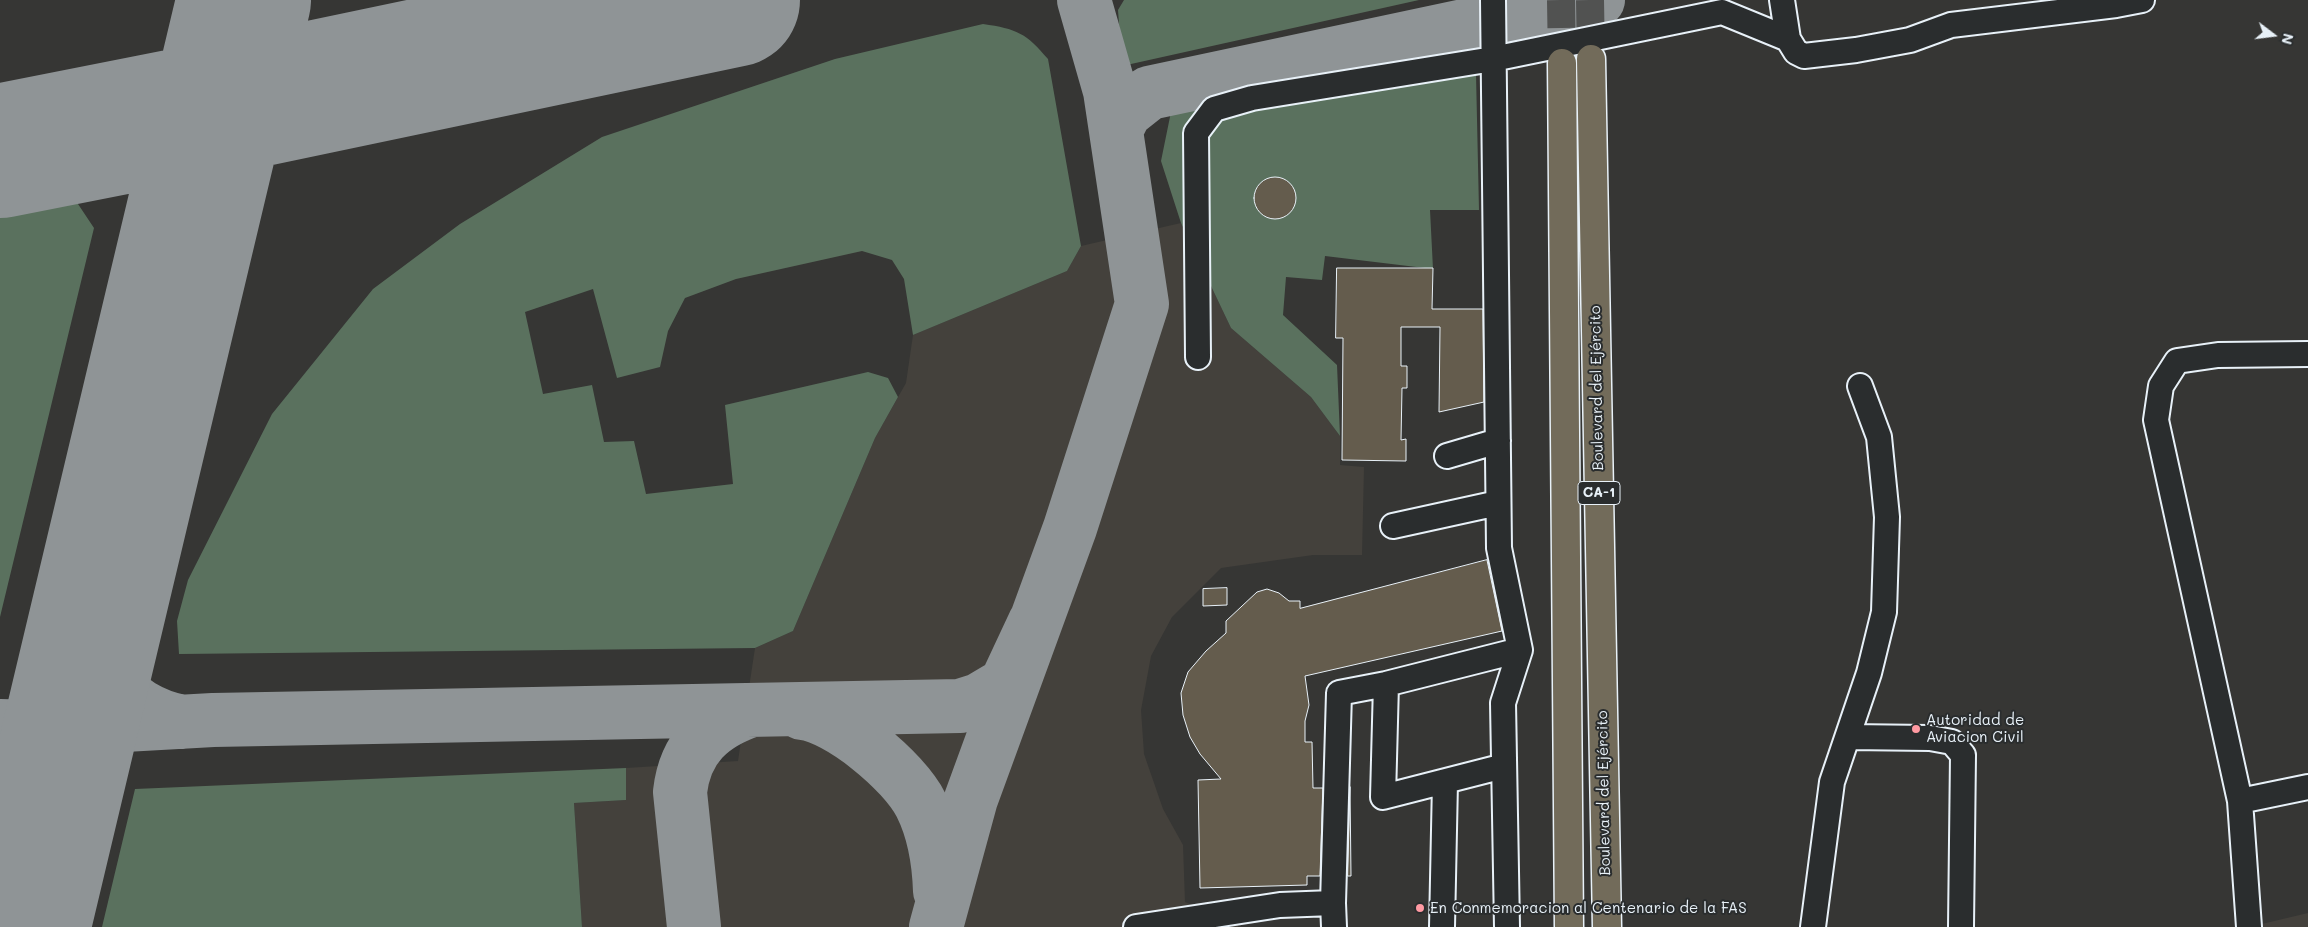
<!DOCTYPE html>
<meta charset="utf-8">
<style>
body{margin:0}
#map{position:relative;width:2308px;height:927px;overflow:hidden;background:#363634;font-family:Mali,sans-serif}
canvas{display:block}
.north{position:absolute;left:2248px;top:10px;width:50px;height:50px;-webkit-text-stroke:4px #2a2d2e;paint-order:stroke;rotate:105deg;font-size:14px;font-weight:700;line-height:20px;text-align:center;color:#e8f1f8}
.north::after{content:'';display:block;margin:auto;width:18px;height:22px;background:#e8f1f8;clip-path:polygon(50% 0,100% 100%,50% 72%,0 100%)}
</style>
<div id="map">
<canvas width="2308" height="927"></canvas>
<div class="north">N</div>
</div>
<script>
const ctx = document.querySelector('canvas').getContext('2d');
ctx.lineJoin = 'round';
function fillPath(path, color) { ctx.fillStyle = color; ctx.fill(path, 'evenodd'); }
function strokePath(path, color, width, dash) { ctx.strokeStyle = color; ctx.lineWidth = width; ctx.lineCap = dash ? 'butt' : 'round'; ctx.setLineDash(dash || []); ctx.stroke(path); }
function label(font, color, halo, rows, align = 'center') {
  ctx.font = font + ' Mali,sans-serif'; ctx.lineWidth = 4; ctx.setLineDash([]); ctx.textBaseline = 'middle'; ctx.strokeStyle = halo; ctx.fillStyle = color; for (const [text, x, y, turn = 0] of rows) {
    ctx.save(); ctx.translate(x, y); ctx.rotate((+turn || 0) * Math.PI / 180); ctx.textAlign = isNaN(turn) ? turn : align; if (halo) ctx.strokeText(text, 0, 0); ctx.fillText(text, 0, 0); ctx.restore();
  }
}
fillPath(new Path2D(`
 M 1181,223 L 1231,328 L 1311,397 L 1340,436 L 1340,465 L 1364,467 L 1362,555 L 1313,555 L 1221,568 L 1172,617 L 1151,656 L 1141,710 L 1144,754 L 1163,809 L 1183,845 L 1185,902 L 1238,924 L 1238,927 L 582,927 L 574,803 L 626,800 L 626,768 L 738,761 L 755,648 L 793,631 L 875,438 L 906,383 L 913,335 L 1067,271 L 1081,246 Z
 M 2308,913 L 2308,927 L 2248,927 L 2249,927 Z`), '#44413c');
fillPath(new Path2D(`
 M 1124,0 L 1419,0 L 1122,66 L 1118,10 Z
 M 983,24 C 1017,29 1026,33 1048,59 L 1081,246 L 1067,271 L 913,335 L 904,279 L 892,260 L 862,251 L 736,279 L 685,298 L 668,331 L 660,367 L 617,378 L 593,289 L 525,312 L 543,394 L 592,385 L 604,442 L 634,441 L 646,494 L 733,484 L 725,405 L 868,372 L 888,378 L 898,397 L 875,438 L 793,631 L 755,648 L 179,654 L 177,621 L 188,580 L 272,414 L 373,289 L 460,224 L 602,137 L 835,59 Z
 M 1476,74 L 1479,210 L 1430,210 L 1433,269 L 1325,256 L 1322,280 L 1286,277 L 1283,315 L 1337,365 L 1340,436 L 1311,397 L 1231,328 L 1181,223 L 1161,161 L 1172,107 Z
 M 37,195 L 74,198 L 94,228 L 0,617 L 0,206 Z
 M 626,768 L 626,800 L 574,803 L 582,927 L 102,927 L 135,789 Z`), '#5a715e');
strokePath(new Path2D(`
 M 142,123 C 179,130 190,138 202,174
 M 1117,128 L 1125,112 L 1149,93 L 1492,20 L 1598,0
 M 202,174 C 218,141 228,121 258,100
 M 96,619 C 99,637 101,658 110,675 C 124,701 155,717 183,722
 M 802,713 C 839,717 904,771 921,805 C 934,831 939,861 940,891
 M 0,726 L 71,728 L 213,720 L 960,706 L 979,700 L 1006,684 L 1035,622
 M 694,927 L 680,792 C 685,747 711,724 752,710
 M 936,927 L 971,799 L 1070,528 L 1142,304 L 1110,91 L 1084,0`), '#8f9496', 54);
strokePath(new Path2D(`
 M 0,151 L 218,108 L 733,0
 M 23,927 L 244,0`), '#8f9496', 134);
const building = new Path2D(`
 M1254 198a21 21 0 1 1 42 0a21 21 0 1 1-42 0Z
 M 1337,268 L 1433,268 L 1432,309 L 1483,309 L 1484,402 L 1439,412 L 1440,327 L 1401,327 L 1401,366 L 1407,366 L 1407,388 L 1402,388 L 1401,440 L 1406,439 L 1406,461 L 1342,460 L 1343,338 L 1336,338 Z
 M 1487,560 L 1502,631 L 1305,676 L 1309,705 L 1305,721 L 1305,742 L 1312,742 L 1313,788 L 1323,788 L 1320,876 L 1307,876 L 1307,885 L 1200,888 L 1198,780 L 1221,779 L 1200,754 L 1190,737 L 1183,715 L 1181,693 L 1188,672 L 1206,651 L 1226,633 L 1226,621 L 1257,592 L 1267,589 L 1279,593 L 1289,601 L 1300,601 L 1300,608 Z
 M 1227,588 L 1227,605 L 1203,606 L 1203,589 Z
 M 1350,787 L 1351,876 L 1348,876 Z`);
fillPath(building, '#645c4d');
strokePath(building, '#e8f1f8', 1);
strokePath(new Path2D(`
 M 1561,0 L 1562,63
 M 1590,0 L 1591,59`), '#515251', 28, [28, 14]);
const minor = new Path2D(`
 M 1493,0 L 1499,548 L 1520,650 L 1503,703 L 1507,927
 M 1782,0 L 1788,39 L 1796,52 L 1804,56 L 1856,50 L 1910,40 L 1951,25 L 2116,5 L 2142,0
 M 1198,357 L 1196,133 L 1214,109 L 1252,98 L 1493,59 L 1722,12 L 1788,39
 M 1447,456 L 1498,441
 M 1393,526 L 1498,503
 M 1386,684 L 1383,797 L 1504,766
 M 1849,737 L 1930,738 L 1952,742 L 1963,755 L 1961,927
 M 2240,801 L 2308,787
 M 1333,903 L 1339,693 L 1386,684 L 1520,650
 M 1136,927 L 1280,905 L 1333,903 L 1334,927
 M 1442,927 L 1445,782
 M 1813,927 L 1832,782 L 1869,673 L 1884,612 L 1887,517 L 1879,437 L 1860,386
 M 2249,927 L 2240,801 L 2156,420 L 2161,386 L 2177,361 L 2218,355 L 2308,354`);
const highway = new Path2D(`
 M 1591,59 L 1607,927
 M 1562,63 L 1569,927`);
strokePath(minor, '#e8f1f8', 28);
strokePath(highway, '#e8f1f8', 31);
strokePath(minor, '#2a2d2e', 24);
strokePath(highway, '#726b5a', 28);
for (const [x, y, r, color] of [
 [1916,729,5,"#ff9aa2"],
 [1420,908,5,"#ff9aa2"]
]) { const dot = new Path2D(); dot.arc(x, y, r, 0, 2 * Math.PI); ctx.fillStyle = color; ctx.fill(dot); strokePath(dot, '#2a2d2e', 2); }
for (const [x, y, w] of [
 [1599,493,42]
]) { const box = new Path2D(); box.roundRect(x - w / 2, y - 11.5, w, 23, 4); ctx.fillStyle = '#2a2d2e'; ctx.fill(box); strokePath(box, '#e8f1f8', 1); }
label('bold 14px', '#e8f1f8', null, [
 ["CA-1",1599,493]
]);
label('15px', '#e8f1f8', '#2a2d2e', [
 ["Boulevard del Ejército",1597,388,-91],
 ["Boulevard del Ejército",1604,793,-91]
]);
label('15px', '#e8f1f8', '#2a2d2e', [
 ["Autoridad de",1926,720],
 ["Aviacion Civil",1926,737],
 ["En Conmemoracion al Centenario de la FAS",1430,908]
], 'left');
</script>
